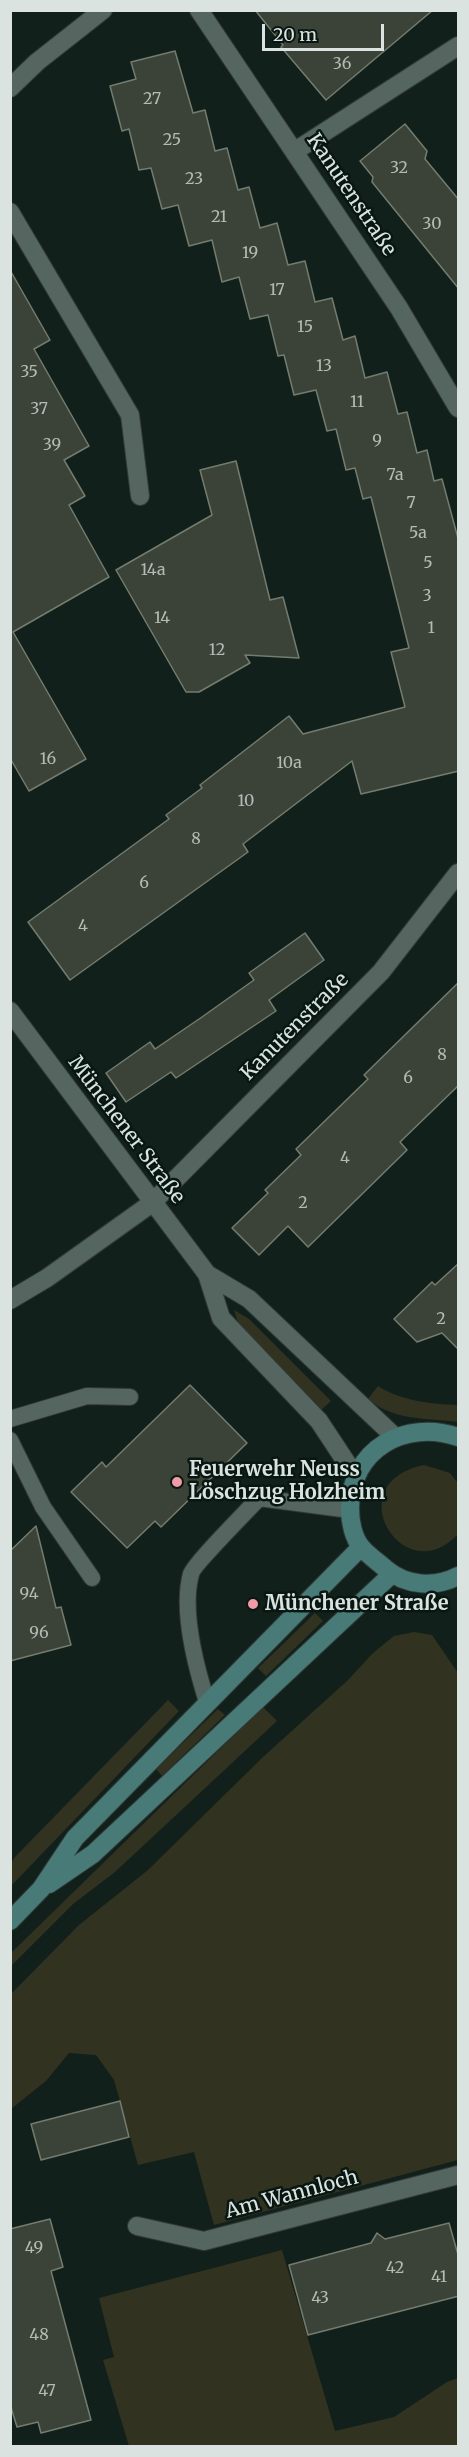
<!DOCTYPE html>
<meta charset="utf-8">
<style>
body{margin:0}
#map{position:relative;width:469px;height:2457px;overflow:hidden;background:#12201b;font-family:Merriweather,serif}
canvas{display:block}
.frame{position:absolute;inset:0;border:12px solid #dae3df;pointer-events:none}
.scale{position:absolute;left:262px;top:24px;width:122px;height:27px;box-sizing:border-box;border:3px solid #dae3df;border-top:0;padding-left:8px;font-size:18px;line-height:21px;white-space:nowrap;color:#dae3df;-webkit-text-stroke:4px #091712;paint-order:stroke}
</style>
<div id="map">
<canvas width="469" height="2457"></canvas>
<div class="frame"></div>
<div class="scale">20 m</div>
</div>
<script>
const ctx = document.querySelector('canvas').getContext('2d');
ctx.lineJoin = 'round';
function fillPath(path, color) { ctx.fillStyle = color; ctx.fill(path, 'evenodd'); }
function strokePath(path, color, width, dash) { ctx.strokeStyle = color; ctx.lineWidth = width; ctx.lineCap = dash ? 'butt' : 'round'; ctx.setLineDash(dash || []); ctx.stroke(path); }
function label(font, color, halo, rows, align = 'center') {
  ctx.font = font + ' Merriweather,serif'; ctx.lineWidth = 5; ctx.setLineDash([]); ctx.textBaseline = 'middle'; ctx.strokeStyle = halo; ctx.fillStyle = color; for (const [text, x, y, turn = 0] of rows) {
    ctx.save(); ctx.translate(x, y); ctx.rotate((+turn || 0) * Math.PI / 180); ctx.textAlign = isNaN(turn) ? turn : align; if (halo) ctx.strokeText(text, 0, 0); ctx.fillText(text, 0, 0); ctx.restore();
  }
}
fillPath(new Path2D(`
 M 234,1310 L 249,1319 L 331,1401 L 320,1411 L 238,1322 Z
 M 378,1386 C 401,1401 432,1404 458,1405 L 458,1422 C 427,1418 394,1421 368,1399 Z
 M 424,1465 L 450,1473 L 458,1483 L 458,1534 C 404,1593 336,1483 424,1465 Z
 M 315,1613 L 323,1621 L 266,1676 L 258,1668 Z
 M 414,1632 L 432,1635 L 458,1673 L 458,2160 L 214,2225 L 194,2152 L 138,2165 L 114,2080 L 96,2055 L 69,2053 L 46,2081 L 11,2109 L 11,1994 L 79,1925 L 148,1870 L 263,1757 L 347,1681 L 373,1653 L 394,1636 Z
 M 168,1700 L 179,1711 L 11,1886 L 11,1863 L 15,1857 Z
 M 263,1707 L 277,1721 L 115,1872 L 73,1904 L 11,1966 L 11,1953 Z
 M 218,1709 L 225,1715 L 162,1776 L 156,1769 Z
 M 282,2250 L 335,2431 L 394,2417 L 447,2382 L 458,2378 L 458,2446 L 129,2446 L 103,2360 L 114,2357 L 99,2298 Z`), '#323220');
const building = new Path2D(`
 M 255,10 L 433,10 L 326,100 L 281,47 L 283,45 Z
 M 175,51 L 193,113 L 205,110 L 215,151 L 227,148 L 238,190 L 249,187 L 260,228 L 277,223 L 288,265 L 305,261 L 315,302 L 332,298 L 343,340 L 355,336 L 365,378 L 387,372 L 398,414 L 407,412 L 417,453 L 427,450 L 434,481 L 442,479 L 459,542 L 459,771 L 361,794 L 352,761 L 243,844 L 248,852 L 70,980 L 28,922 L 169,819 L 166,815 L 202,788 L 200,785 L 289,716 L 303,734 L 405,707 L 391,652 L 409,648 L 371,497 L 363,499 L 355,468 L 346,470 L 336,429 L 327,431 L 316,390 L 294,395 L 284,355 L 278,356 L 268,315 L 250,319 L 239,277 L 222,282 L 212,240 L 189,246 L 178,205 L 162,209 L 151,168 L 139,170 L 129,129 L 122,131 L 110,86 L 136,79 L 131,62 Z
 M 405,124 L 427,151 L 425,159 L 459,200 L 459,289 L 372,182 L 373,177 L 360,161 Z
 M 10,270 L 50,340 L 34,349 L 89,446 L 64,460 L 85,496 L 69,505 L 109,577 L 13,632 L 86,759 L 29,791 L 10,758 Z
 M 236,461 L 270,600 L 283,597 L 299,658 L 245,655 L 250,663 L 199,692 L 186,692 L 116,570 L 212,515 L 200,470 Z
 M 305,933 L 324,960 L 269,1000 L 276,1011 L 176,1078 L 171,1072 L 126,1102 L 106,1073 L 150,1042 L 155,1049 L 202,1017 L 254,980 L 249,973 Z
 M 459,982 L 459,1085 L 400,1142 L 407,1150 L 308,1247 L 288,1226 L 259,1255 L 232,1228 L 268,1193 L 265,1190 L 301,1155 L 296,1149 L 368,1079 L 364,1075 Z
 M 459,1263 L 459,1350 L 442,1333 L 417,1342 L 394,1319 L 432,1282 L 435,1285 Z
 M 190,1385 L 247,1443 L 161,1527 L 155,1521 L 127,1548 L 71,1492 L 102,1462 L 106,1467 Z
 M 36,1526 L 56,1608 L 61,1607 L 71,1645 L 10,1661 L 10,1551 Z
 M 120,2101 L 129,2137 L 41,2160 L 31,2124 Z
 M 50,2219 L 63,2267 L 51,2271 L 91,2420 L 41,2433 L 38,2422 L 17,2427 L 10,2404 L 10,2229 Z
 M 449,2223 L 459,2258 L 459,2296 L 308,2335 L 289,2265 L 371,2243 L 377,2233 L 385,2239 Z`);
fillPath(building, '#3b4338');
strokePath(building, '#737c6f', 1.5);
const lane = new Path2D(`
 M 10,1419 L 87,1396 L 130,1397
 M 10,1440 L 43,1507 L 92,1578
 M 207,1702 C 196,1667 181,1610 191,1574 C 193,1565 249,1509 259,1498 L 350,1510`);
const street = new Path2D(`
 M 199,10 L 399,308 L 458,408
 M 10,88 L 37,62 L 103,10
 M 295,151 L 458,46
 M 10,212 L 130,415 L 140,496
 M 10,1011 L 207,1274 L 249,1299 L 395,1437
 M 207,1274 L 221,1318 L 319,1421 L 356,1477
 M 10,1300 L 47,1278 L 152,1203 L 381,972 L 458,873
 M 137,2226 L 204,2241 L 458,2175`);
const secondary = new Path2D(`
 M 458,1437 C 405,1419 350,1449 350,1509 C 350,1521 353,1538 362,1548 C 368,1555 378,1562 386,1569 C 406,1586 435,1588 458,1576
 M 49,1884 L 93,1854 L 392,1574
 M 10,1921 L 41,1889 L 75,1838 L 361,1547`);
strokePath(lane, '#313a36', 18);
strokePath(street, '#313a36', 20);
strokePath(secondary, '#313a36', 20);
strokePath(lane, '#55655f', 16);
strokePath(street, '#55655f', 18);
strokePath(secondary, '#487b78', 18);
for (const [x, y, r, color] of [
 [177,1482,6,"#f39aa7"],
 [253,1604,6,"#f39aa7"]
]) { const dot = new Path2D(); dot.arc(x, y, r, 0, 2 * Math.PI); ctx.fillStyle = color; ctx.fill(dot); strokePath(dot, '#091712', 2); }
label('16px', '#b2bbb5', null, [
 ["36",342,64],
 ["27",152,99],
 ["25",172,140],
 ["32",399,168],
 ["23",194,179],
 ["21",219,217],
 ["30",432,224],
 ["19",250,253],
 ["17",277,290],
 ["15",305,327],
 ["13",324,366],
 ["35",29,372],
 ["11",357,402],
 ["37",39,409],
 ["9",377,441],
 ["39",52,445],
 ["7a",395,475],
 ["7",411,503],
 ["5a",418,533],
 ["5",428,563],
 ["14a",153,570],
 ["3",427,596],
 ["14",162,618],
 ["1",431,628],
 ["12",217,650],
 ["16",48,759],
 ["10a",289,763],
 ["10",246,801],
 ["8",196,839],
 ["6",144,883],
 ["4",83,926],
 ["8",442,1055],
 ["6",408,1078],
 ["4",345,1158],
 ["2",303,1203],
 ["2",441,1319],
 ["94",29,1594],
 ["96",39,1633],
 ["49",34,2248],
 ["42",395,2268],
 ["41",439,2277],
 ["43",320,2298],
 ["48",39,2335],
 ["47",47,2391]
]);
label('20px', '#dae3df', '#091712', [
 ["Kanutenstraße",351,195,56],
 ["Kanutenstraße",295,1027,-45],
 ["Münchener Straße",126,1130,53],
 ["Am Wannloch",292,2195,-15]
]);
label('bold 20px', '#dae3df', '#091712', [
 ["Feuerwehr Neuss",189,1470],
 ["Löschzug Holzheim",189,1493],
 ["Münchener Straße",265,1604]
], 'left');
</script>
